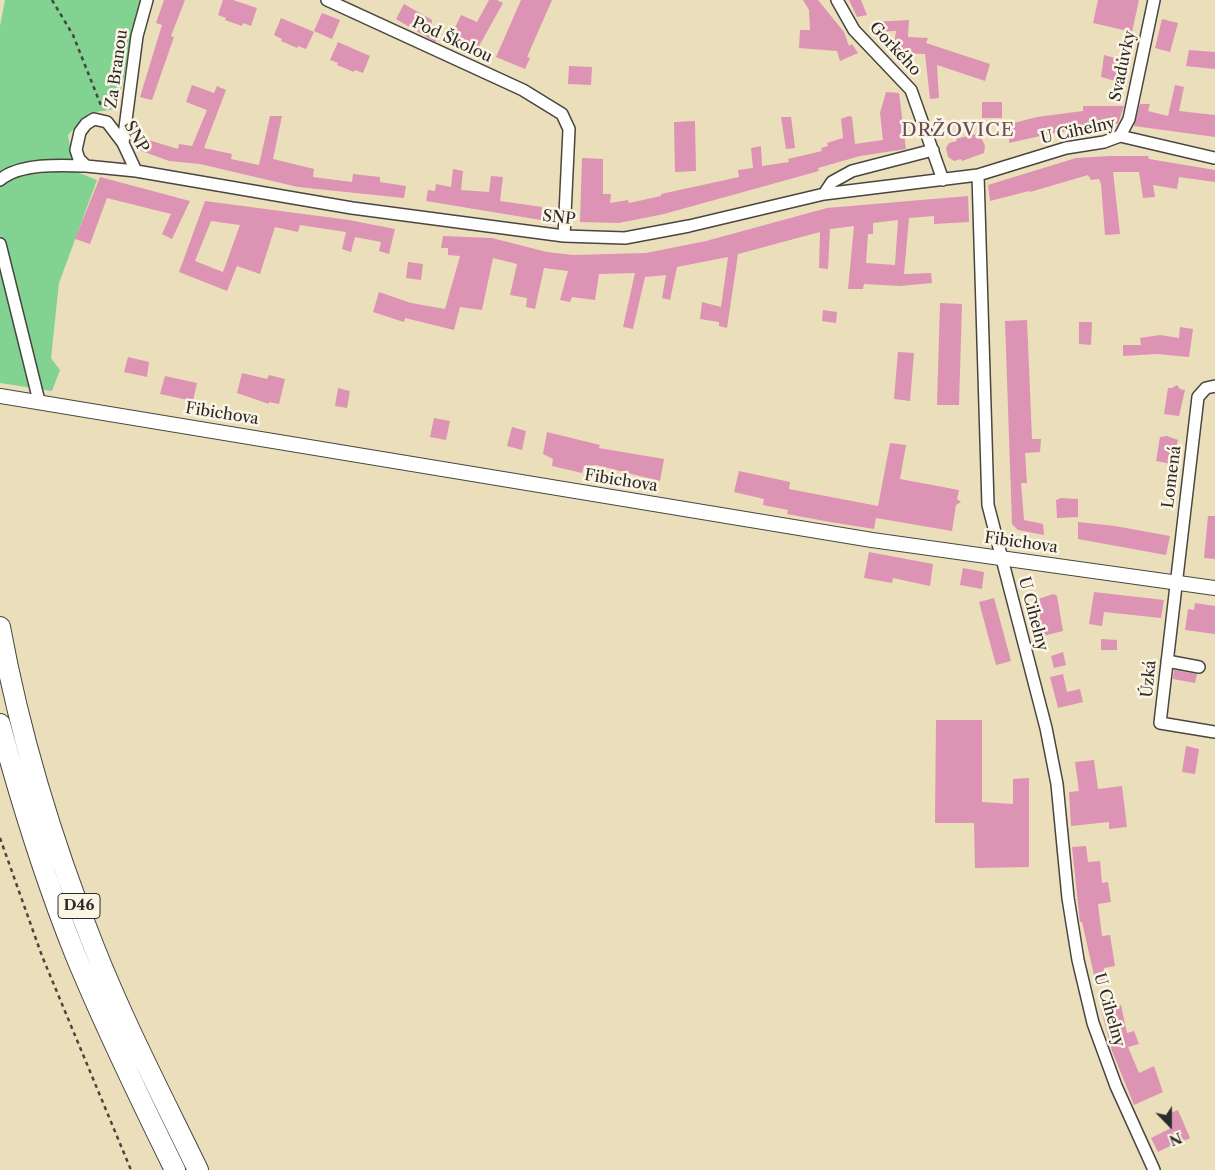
<!DOCTYPE html>
<meta charset="utf-8">
<style>
body{margin:0}
#map{position:relative;width:1215px;height:1170px;overflow:hidden;background:#eadfba;font-family:"Libre Caslon Text",serif}
canvas{display:block}
.north{position:absolute;left:1145px;top:1100px;width:50px;height:50px;-webkit-text-stroke:4px #fcf5e5;paint-order:stroke;rotate:158deg;font-size:14px;font-weight:700;line-height:20px;text-align:center;color:#2b2b2b}
.north::after{content:'';display:block;margin:auto;width:18px;height:22px;background:#2b2b2b;clip-path:polygon(50% 0,100% 100%,50% 72%,0 100%)}
</style>
<div id="map">
<canvas width="1215" height="1170"></canvas>
<div class="north">N</div>
</div>
<script>
const ctx = document.querySelector('canvas').getContext('2d');
ctx.lineJoin = 'round';
function fillPath(path, color) { ctx.fillStyle = color; ctx.fill(path, 'evenodd'); }
function strokePath(path, color, width, dash) { ctx.strokeStyle = color; ctx.lineWidth = width; ctx.lineCap = dash ? 'butt' : 'round'; ctx.setLineDash(dash || []); ctx.stroke(path); }
function label(font, color, halo, rows, align = 'center') {
  ctx.font = font + ' "Libre Caslon Text",serif'; ctx.lineWidth = 5; ctx.setLineDash([]); ctx.textBaseline = 'middle'; ctx.strokeStyle = halo; ctx.fillStyle = color; for (const [text, x, y, turn = 0] of rows) {
    ctx.save(); ctx.translate(x, y); ctx.rotate((+turn || 0) * Math.PI / 180); ctx.textAlign = isNaN(turn) ? turn : align; if (halo) ctx.strokeText(text, 0, 0); ctx.fillText(text, 0, 0); ctx.restore();
  }
}
fillPath(new Path2D(`
 M 5,0 L 143,0 L 116,109 L 89,113 L 68,135 L 72,159 L 18,166 L 10,177 L 72,170 L 97,180 L 59,283 L 51,358 L 60,370 L 52,391 L 0,383 L 0,26 Z`), '#82d292');
fillPath(new Path2D(`
 M 164,0 L 185,0 L 171,36 L 174,37 L 152,100 L 140,97 L 162,25 L 156,23 Z
 M 223,0 L 233,0 L 257,8 L 251,26 L 243,23 L 242,26 L 225,20 L 226,18 L 218,15 Z
 M 489,0 L 497,0 L 503,3 L 478,48 L 451,36 L 461,15 L 477,22 Z
 M 521,0 L 552,0 L 527,57 L 530,58 L 525,69 L 496,57 Z
 M 803,0 L 818,0 L 844,32 L 849,46 L 852,44 L 858,53 L 840,61 L 837,51 L 799,48 L 800,30 L 810,30 L 809,10 Z
 M 849,0 L 861,0 L 867,15 L 857,17 Z
 M 1098,0 L 1139,0 L 1132,32 L 1093,23 Z
 M 404,4 L 432,20 L 431,27 L 440,32 L 435,42 L 396,19 Z
 M 322,13 L 340,20 L 332,39 L 314,31 Z
 M 281,18 L 314,32 L 306,49 L 298,46 L 297,48 L 281,41 L 282,39 L 274,35 Z
 M 1162,19 L 1178,23 L 1170,52 L 1155,48 Z
 M 909,20 L 908,37 L 928,38 L 926,43 L 990,64 L 985,81 L 937,65 L 939,98 L 930,99 L 925,54 L 893,53 L 896,31 L 874,32 L 873,22 Z
 M 118,28 L 129,32 L 125,42 L 114,38 Z
 M 338,42 L 370,56 L 363,73 L 355,70 L 354,72 L 337,65 L 338,63 L 330,60 Z
 M 1189,50 L 1215,52 L 1215,69 L 1186,66 Z
 M 1104,55 L 1129,62 L 1126,84 L 1101,77 Z
 M 569,66 L 592,67 L 591,85 L 568,84 Z
 M 192,85 L 214,93 L 217,86 L 226,90 L 204,148 L 232,154 L 231,159 L 259,165 L 270,116 L 282,116 L 273,159 L 314,169 L 313,177 L 352,182 L 353,174 L 380,177 L 380,182 L 406,186 L 404,198 L 298,187 L 200,164 L 169,161 L 139,150 L 142,138 L 178,149 L 179,144 L 192,146 L 207,110 L 186,102 Z
 M 1175,85 L 1184,87 L 1179,111 L 1215,115 L 1215,137 L 1134,126 L 1140,104 L 1150,104 L 1148,111 L 1168,116 Z
 M 886,92 L 899,93 L 906,149 L 860,156 L 818,168 L 819,171 L 664,214 L 619,223 L 580,222 L 582,158 L 603,159 L 603,194 L 611,194 L 610,203 L 628,200 L 629,203 L 661,196 L 661,194 L 739,177 L 738,170 L 753,168 L 751,148 L 761,146 L 762,166 L 789,162 L 788,159 L 822,151 L 821,148 L 828,146 L 827,143 L 843,138 L 841,119 L 849,116 L 852,117 L 855,144 L 883,140 L 880,113 Z
 M 982,102 L 1002,102 L 1002,118 L 982,118 Z
 M 1083,106 L 1124,106 L 1118,124 L 1113,123 L 1114,127 L 1058,132 L 1009,143 L 1010,124 L 1037,117 L 1083,111 Z
 M 781,117 L 791,117 L 795,148 L 786,149 Z
 M 695,121 L 696,171 L 675,172 L 674,122 Z
 M 979,133 L 985,146 L 984,153 L 962,161 L 961,159 L 954,161 L 948,157 L 946,148 L 949,143 L 957,141 L 956,139 Z
 M 1110,156 L 1148,156 L 1149,159 L 1215,170 L 1215,182 L 1179,177 L 1177,189 L 1153,185 L 1155,197 L 1143,198 L 1139,172 L 1113,172 L 1120,234 L 1105,235 L 1101,184 L 1099,179 L 1091,180 L 1088,175 L 1030,192 L 1029,191 L 990,201 L 988,185 L 1076,158 Z
 M 453,169 L 463,171 L 461,190 L 489,192 L 491,176 L 503,177 L 500,201 L 542,207 L 541,220 L 426,201 L 428,190 L 435,191 L 436,184 L 451,187 Z
 M 100,177 L 190,201 L 172,239 L 162,234 L 171,214 L 107,198 L 90,244 L 75,239 Z
 M 968,196 L 969,222 L 934,224 L 934,216 L 909,218 L 904,274 L 931,273 L 932,283 L 900,286 L 864,284 L 863,289 L 848,289 L 854,226 L 830,229 L 828,269 L 819,268 L 820,232 L 738,254 L 727,328 L 719,326 L 719,322 L 700,319 L 702,302 L 721,307 L 728,257 L 677,267 L 670,300 L 662,298 L 666,275 L 645,277 L 633,329 L 623,327 L 635,273 L 599,274 L 595,300 L 572,297 L 570,302 L 560,300 L 568,271 L 544,268 L 535,309 L 526,307 L 527,298 L 510,295 L 517,264 L 493,258 L 482,310 L 460,307 L 454,330 L 405,318 L 404,322 L 373,312 L 379,292 L 411,303 L 445,309 L 460,256 L 448,255 L 448,248 L 441,248 L 443,236 L 492,238 L 547,252 L 573,255 L 646,253 L 706,241 L 827,208 ZM 898,220 L 895,265 L 866,263 L 868,234 L 873,234 L 873,223 Z
 M 205,201 L 349,220 L 395,229 L 389,254 L 379,251 L 381,242 L 355,237 L 351,252 L 342,249 L 346,232 L 300,225 L 298,232 L 275,227 L 260,274 L 237,266 L 227,291 L 179,272 ZM 211,221 L 240,225 L 223,272 L 195,261 Z
 M 408,262 L 423,264 L 421,280 L 406,278 Z
 M 940,303 L 962,304 L 959,405 L 937,405 Z
 M 823,310 L 837,312 L 836,323 L 822,321 Z
 M 1027,320 L 1032,439 L 1041,439 L 1040,452 L 1025,453 L 1027,483 L 1021,483 L 1024,520 L 1043,524 L 1044,535 L 1018,530 L 1012,524 L 1005,321 Z
 M 1079,322 L 1092,322 L 1091,345 L 1079,344 Z
 M 1180,327 L 1193,329 L 1189,357 L 1157,354 L 1123,356 L 1123,345 L 1141,345 L 1140,338 L 1160,335 L 1179,338 Z
 M 898,352 L 914,353 L 910,401 L 894,399 Z
 M 128,357 L 149,362 L 147,377 L 124,372 Z
 M 242,373 L 267,379 L 269,375 L 285,379 L 279,404 L 269,402 L 269,404 L 237,393 Z
 M 165,376 L 197,383 L 193,401 L 160,394 Z
 M 1177,385 L 1180,389 L 1185,390 L 1179,416 L 1164,414 L 1168,388 L 1172,388 Z
 M 338,388 L 350,391 L 347,408 L 335,406 Z
 M 434,418 L 450,421 L 446,440 L 430,437 Z
 M 512,427 L 526,431 L 522,450 L 507,446 Z
 M 547,432 L 600,445 L 599,448 L 664,459 L 660,481 L 596,465 L 584,466 L 582,473 L 552,466 L 553,459 L 543,454 Z
 M 1167,436 L 1178,440 L 1172,464 L 1156,461 L 1160,437 Z
 M 890,443 L 906,445 L 900,479 L 959,490 L 957,499 L 961,502 L 956,505 L 952,531 L 876,518 L 874,529 L 830,522 L 787,514 L 788,510 L 763,505 L 764,499 L 734,492 L 739,471 L 790,482 L 789,489 L 878,506 Z
 M 1061,498 L 1078,499 L 1078,517 L 1057,518 L 1056,500 Z
 M 1208,516 L 1215,516 L 1215,559 L 1204,558 Z
 M 1078,522 L 1115,526 L 1170,536 L 1166,555 L 1078,539 Z
 M 869,552 L 933,564 L 930,586 L 893,578 L 892,583 L 864,578 Z
 M 963,568 L 984,572 L 982,589 L 960,585 Z
 M 1094,592 L 1164,600 L 1161,618 L 1104,612 L 1102,626 L 1089,624 Z
 M 1054,594 L 1057,596 L 1063,631 L 1043,636 L 1034,600 Z
 M 994,598 L 1011,661 L 996,665 L 979,602 Z
 M 1195,603 L 1215,606 L 1215,634 L 1185,630 L 1188,609 L 1194,610 Z
 M 1101,639 L 1117,640 L 1117,650 L 1101,650 Z
 M 1063,652 L 1066,665 L 1054,668 L 1051,656 Z
 M 1174,670 L 1197,674 L 1195,683 L 1173,679 Z
 M 1063,674 L 1067,692 L 1080,689 L 1083,702 L 1058,708 L 1050,677 Z
 M 936,720 L 982,720 L 982,802 L 1013,804 L 1013,779 L 1029,778 L 1029,867 L 975,868 L 974,823 L 935,823 Z
 M 1186,746 L 1199,749 L 1195,774 L 1182,772 Z
 M 1094,760 L 1098,789 L 1122,786 L 1127,827 L 1109,829 L 1109,822 L 1071,826 L 1069,792 L 1079,791 L 1075,762 Z
 M 1086,846 L 1088,862 L 1100,861 L 1102,883 L 1108,882 L 1111,902 L 1098,904 L 1102,936 L 1110,935 L 1115,966 L 1104,968 L 1107,982 L 1096,984 L 1082,922 L 1080,922 L 1072,847 Z
 M 1121,1005 L 1127,1033 L 1134,1031 L 1139,1044 L 1128,1047 L 1139,1073 L 1154,1066 L 1163,1092 L 1134,1105 L 1112,1051 L 1101,1009 Z
 M 1178,1110 L 1190,1138 L 1171,1148 L 1170,1146 L 1158,1152 L 1151,1138 L 1171,1128 L 1167,1114 Z`), '#dd93b3');
const minor = new Path2D(`
 M 327,0 L 523,90 L 562,114 L 569,129 L 564,236
 M 837,0 L 854,30 L 911,90 L 943,180
 M 1120,136 L 1129,119 L 1154,0
 M 123,143 L 137,36 L 147,0
 M 136,171 L 123,143 L 107,122 L 94,119 L 86,124 L 80,132 L 76,150 L 79,159 L 86,166 L 136,171 L 352,208 L 564,236 L 625,238 L 689,226 L 824,194 L 978,175 L 1066,148 L 1104,142 L 1120,136 L 1214,158
 M 978,175 L 988,505 L 1046,728 L 1057,784 L 1068,898 L 1078,960 L 1093,1023 L 1116,1086 L 1154,1170
 M 0,180 C 19,163 62,165 86,166
 M 824,194 L 832,182 L 852,171 L 933,150
 M 0,244 L 39,401
 M 1215,386 L 1206,388 L 1198,397 L 1160,723 L 1215,732
 M 1167,661 L 1199,667`);
const tertiary = new Path2D(`
 M 0,396 L 872,540 L 1215,588`);
const motorway = new Path2D(`
 M 0,627 C 20,736 53,844 94,947 C 124,1023 162,1096 198,1170
 M 0,724 C 21,802 45,879 75,954 C 105,1027 140,1099 175,1170`);
strokePath(minor, '#484640', 14);
strokePath(tertiary, '#484640', 16);
strokePath(motorway, '#484640', 22);
strokePath(new Path2D(`
 M 52,0 L 73,35 L 102,108
 M 0,838 L 42,956 L 131,1170`), '#484640', 2.5, [4, 4]);
strokePath(minor, '#fff', 11);
strokePath(tertiary, '#fff', 14);
strokePath(motorway, '#fff', 20);
for (const [x, y, w] of [
 [79,906,42]
]) { const box = new Path2D(); box.roundRect(x - w / 2, y - 12.5, w, 25, 4); ctx.fillStyle = '#fcf5e5'; ctx.fill(box); strokePath(box, '#2b2b2b', 1); }
label('bold 15px', '#2b2b2b', null, [
 ["D46",79,906]
]);
label('16px', '#2b2b2b', '#fcf5e5', [
 ["Pod Školou",452,40,25],
 ["Gorkého",895,49,47],
 ["Svadůvky",1123,66,-78],
 ["Za Branou",117,69,-82],
 ["U Cihelny",1078,131,-12],
 ["SNP",136,137,60],
 ["SNP",559,218,6],
 ["Fibichova",222,414,9],
 ["Lomená",1172,477,-83],
 ["Fibichova",621,481,9],
 ["Fibichova",1021,543,8],
 ["U Cihelny",1033,614,75],
 ["Úzká",1149,679,-84],
 ["U Cihelny",1109,1010,74]
]);
ctx.letterSpacing = '1px';
label('19px', '#694f5b', '#fcf5e5', [
 ["DRŽOVICE",958,131]
]);
ctx.letterSpacing = '0px';
</script>
